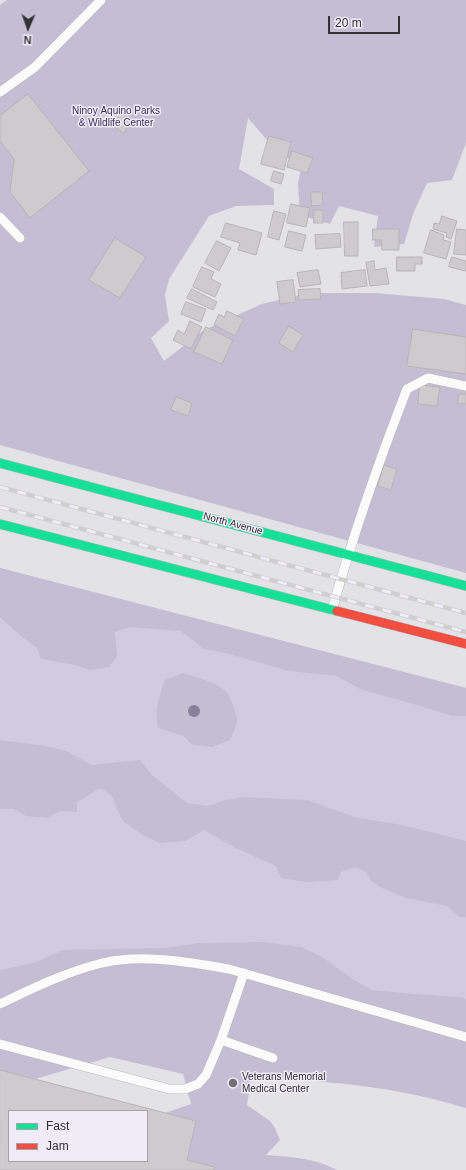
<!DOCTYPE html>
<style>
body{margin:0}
#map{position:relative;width:466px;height:1170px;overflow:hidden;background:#e3e2e7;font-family:Helvetica,sans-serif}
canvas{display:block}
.legend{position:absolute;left:8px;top:1110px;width:140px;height:52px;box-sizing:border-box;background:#efecf7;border:1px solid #a3a1aa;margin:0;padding:5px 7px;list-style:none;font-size:12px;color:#323136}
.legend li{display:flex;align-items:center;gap:8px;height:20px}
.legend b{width:20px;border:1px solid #a3a1aa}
.north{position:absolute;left:8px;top:8px;width:40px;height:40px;-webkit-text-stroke:3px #efecf7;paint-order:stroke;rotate:182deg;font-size:11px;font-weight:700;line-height:16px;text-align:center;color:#323136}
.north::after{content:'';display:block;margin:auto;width:14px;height:18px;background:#323136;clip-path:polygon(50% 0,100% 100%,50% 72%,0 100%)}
.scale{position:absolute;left:328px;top:16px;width:72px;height:18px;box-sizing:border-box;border:2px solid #323136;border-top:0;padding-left:5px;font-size:12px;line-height:14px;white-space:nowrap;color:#323136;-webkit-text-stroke:3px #efecf7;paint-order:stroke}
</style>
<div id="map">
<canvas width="466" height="1170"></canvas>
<ul class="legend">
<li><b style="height:5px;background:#16e098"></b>Fast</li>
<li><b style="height:5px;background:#f24e42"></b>Jam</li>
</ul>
<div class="north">N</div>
<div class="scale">20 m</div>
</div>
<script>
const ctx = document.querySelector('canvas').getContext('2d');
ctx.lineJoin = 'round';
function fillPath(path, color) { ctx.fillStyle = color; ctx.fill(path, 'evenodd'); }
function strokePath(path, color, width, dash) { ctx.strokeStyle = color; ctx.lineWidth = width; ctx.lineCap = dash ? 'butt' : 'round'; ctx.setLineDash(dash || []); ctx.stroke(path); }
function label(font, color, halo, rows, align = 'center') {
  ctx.font = font + ' Helvetica,sans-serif'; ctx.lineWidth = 3; ctx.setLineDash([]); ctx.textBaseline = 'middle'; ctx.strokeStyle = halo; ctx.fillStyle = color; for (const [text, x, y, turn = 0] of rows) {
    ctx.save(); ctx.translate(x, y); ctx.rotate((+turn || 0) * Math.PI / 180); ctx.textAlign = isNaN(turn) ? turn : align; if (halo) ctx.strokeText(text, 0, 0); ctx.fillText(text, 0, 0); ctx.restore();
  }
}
fillPath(new Path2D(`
 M 0,568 L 466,688 L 466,1055 L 0,1020 Z`), '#d1cbe1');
fillPath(new Path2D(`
 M 7,0 L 466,0 L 466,143 L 452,180 L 427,183 L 413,214 L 404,244 L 374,247 L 378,216 L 339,206 L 330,224 L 300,215 L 298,184 L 302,164 L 280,155 L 248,118 L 239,169 L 274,189 L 274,205 L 236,206 L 209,216 L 169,279 L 165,295 L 169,321 L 151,338 L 164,361 L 204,330 L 262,304 L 309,293 L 375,293 L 444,299 L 466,305 L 466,573 L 0,445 L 0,5 Z
 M 0,568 L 466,688 L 466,716 L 452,716 L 417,705 L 360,689 L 337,676 L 289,671 L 226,653 L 204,649 L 181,631 L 130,627 L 115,632 L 117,656 L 109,667 L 90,670 L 75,665 L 41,659 L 37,648 L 21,636 L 0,617 Z
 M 183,673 C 195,677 221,683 228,694 C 230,697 231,702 233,705 C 240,721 237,725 230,740 L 212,747 L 193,745 L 183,736 L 158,728 C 154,710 159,697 165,680 Z
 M 0,740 L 46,746 L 66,751 L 92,765 L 140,760 L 152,775 L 187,803 L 208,806 L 226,800 L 243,797 L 307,800 L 358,818 L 397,824 L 466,841 L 466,917 L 460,917 L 447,906 L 406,898 L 382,888 L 371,881 L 367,873 L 356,867 L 341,872 L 338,880 L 306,882 L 281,878 L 276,866 L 236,848 L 204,830 L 186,841 L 160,843 L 144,836 L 122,820 L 112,796 L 100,788 L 77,802 L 77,812 L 61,811 L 47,818 L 26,816 L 14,809 L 0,809 Z
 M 263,942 L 301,947 L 322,957 L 354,980 L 372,990 L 412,994 L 460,997 L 466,999 L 466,1108 C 397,1087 323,1079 251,1079 L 247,1105 L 270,1121 L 275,1128 L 280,1140 L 266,1155 C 290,1157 316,1158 337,1170 L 214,1170 L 187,1160 L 196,1121 L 165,1113 L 191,1104 L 183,1074 L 110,1057 L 35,1079 L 0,1070 L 0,970 L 34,963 L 63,950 L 165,948 L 200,943 Z`), '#c3bed3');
const building = new Path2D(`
 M 28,94 L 89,171 L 30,218 L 10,192 L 14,159 L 0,141 L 0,116 Z
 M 108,105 L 132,120 L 124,133 L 99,118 Z
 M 269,136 L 291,142 L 284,170 L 261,164 Z
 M 292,151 L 313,158 L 307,173 L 287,167 Z
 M 274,171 L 284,174 L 281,184 L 271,181 Z
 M 311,192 L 322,192 L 323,205 L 312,206 Z
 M 291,204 L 310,208 L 306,227 L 287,223 Z
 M 314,210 L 323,210 L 323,223 L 314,223 Z
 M 274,211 L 286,214 L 279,240 L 268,237 Z
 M 442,216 L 457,221 L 451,239 L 446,237 L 447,233 L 433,229 L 434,223 L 439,224 Z
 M 344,222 L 358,222 L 358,256 L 345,256 Z
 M 226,223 L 262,233 L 256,255 L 238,250 L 240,243 L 221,237 Z
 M 373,229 L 399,229 L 399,250 L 382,250 L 381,240 L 373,240 Z
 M 457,229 L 466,230 L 466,255 L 454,254 Z
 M 431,230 L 444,235 L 443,240 L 451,242 L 446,259 L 424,253 Z
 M 289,231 L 306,235 L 302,251 L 285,247 Z
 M 340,234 L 341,247 L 316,249 L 315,235 Z
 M 115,238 L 146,257 L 120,298 L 89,280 Z
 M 217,241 L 231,248 L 219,271 L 205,263 Z
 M 397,257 L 422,257 L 422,264 L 415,264 L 415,271 L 397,271 Z
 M 452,257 L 466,261 L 466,271 L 449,267 Z
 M 374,261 L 375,270 L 386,268 L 389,284 L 370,286 L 366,263 Z
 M 202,267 L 214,272 L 211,279 L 221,284 L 215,297 L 193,287 Z
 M 318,270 L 321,284 L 300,287 L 297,273 Z
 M 365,270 L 367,286 L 342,289 L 341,273 Z
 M 293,280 L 296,302 L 280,304 L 277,282 Z
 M 192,289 L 217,302 L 213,310 L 187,298 Z
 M 320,289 L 321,299 L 299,300 L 298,290 Z
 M 186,302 L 206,309 L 201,322 L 181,314 Z
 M 227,311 L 244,319 L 235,336 L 214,325 L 219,314 L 224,317 Z
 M 190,321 L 202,327 L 191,349 L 173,340 L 178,330 L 184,334 Z
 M 289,326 L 303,335 L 293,352 L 279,343 Z
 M 206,327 L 233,340 L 222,364 L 194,352 Z
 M 413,329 L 466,337 L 466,374 L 407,366 Z
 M 420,385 L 440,387 L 437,406 L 418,404 Z
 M 459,394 L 466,394 L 466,404 L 458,403 Z
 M 176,397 L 192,403 L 188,416 L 171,410 Z
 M 384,465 L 397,469 L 391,490 L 378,486 Z
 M 0,1070 L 196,1121 L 187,1160 L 215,1167 L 214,1170 L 0,1170 ZM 9,1111 L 147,1111 L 147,1161 L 9,1161 Z`);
fillPath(building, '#cecbcf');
strokePath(building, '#b6b4b7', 1);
const lane = new Path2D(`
 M 0,92 L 35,67 L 101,0
 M 0,217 L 20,238
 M 332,610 C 353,535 379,461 407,389 L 428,378 L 466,386
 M 0,1004 C 33,988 66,972 102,963 C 108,962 114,960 120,960 C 156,956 194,963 229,969 L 466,1037
 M 221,1040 L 273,1058
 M 0,1044 L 169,1089 L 185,1089 L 198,1084 L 206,1075 L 221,1040 L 244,973`);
const fast = new Path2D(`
 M 0,463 L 466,586
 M 0,524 L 337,611`);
const jam = new Path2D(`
 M 337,611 L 466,644`);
strokePath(lane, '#b8b7bb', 10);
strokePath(fast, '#b8b7bb', 10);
strokePath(jam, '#b8b7bb', 10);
strokePath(lane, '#fbfbfb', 9);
strokePath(fast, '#16e098', 9);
strokePath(jam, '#f24e42', 9);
const rail = new Path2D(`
 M 0,487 L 466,613
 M 0,507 L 466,632`);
strokePath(rail, '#cfced0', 4.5);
strokePath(rail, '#efecf7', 3, [9]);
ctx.fillStyle = '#89809c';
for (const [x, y] of [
 [194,711]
]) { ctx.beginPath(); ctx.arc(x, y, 6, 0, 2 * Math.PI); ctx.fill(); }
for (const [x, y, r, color] of [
 [233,1083,5,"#706f74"]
]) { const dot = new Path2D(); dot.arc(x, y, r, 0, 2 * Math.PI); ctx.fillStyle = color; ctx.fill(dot); strokePath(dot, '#efecf7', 1.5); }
label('10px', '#3f305f', '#efecf7', [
 ["Ninoy Aquino Parks",116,111],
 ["& Wildlife Center",116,123]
]);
label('10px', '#323136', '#efecf7', [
 ["North Avenue",233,524,15]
]);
label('10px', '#323136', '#efecf7', [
 ["Veterans Memorial",242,1077],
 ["Medical Center",242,1089]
], 'left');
</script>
